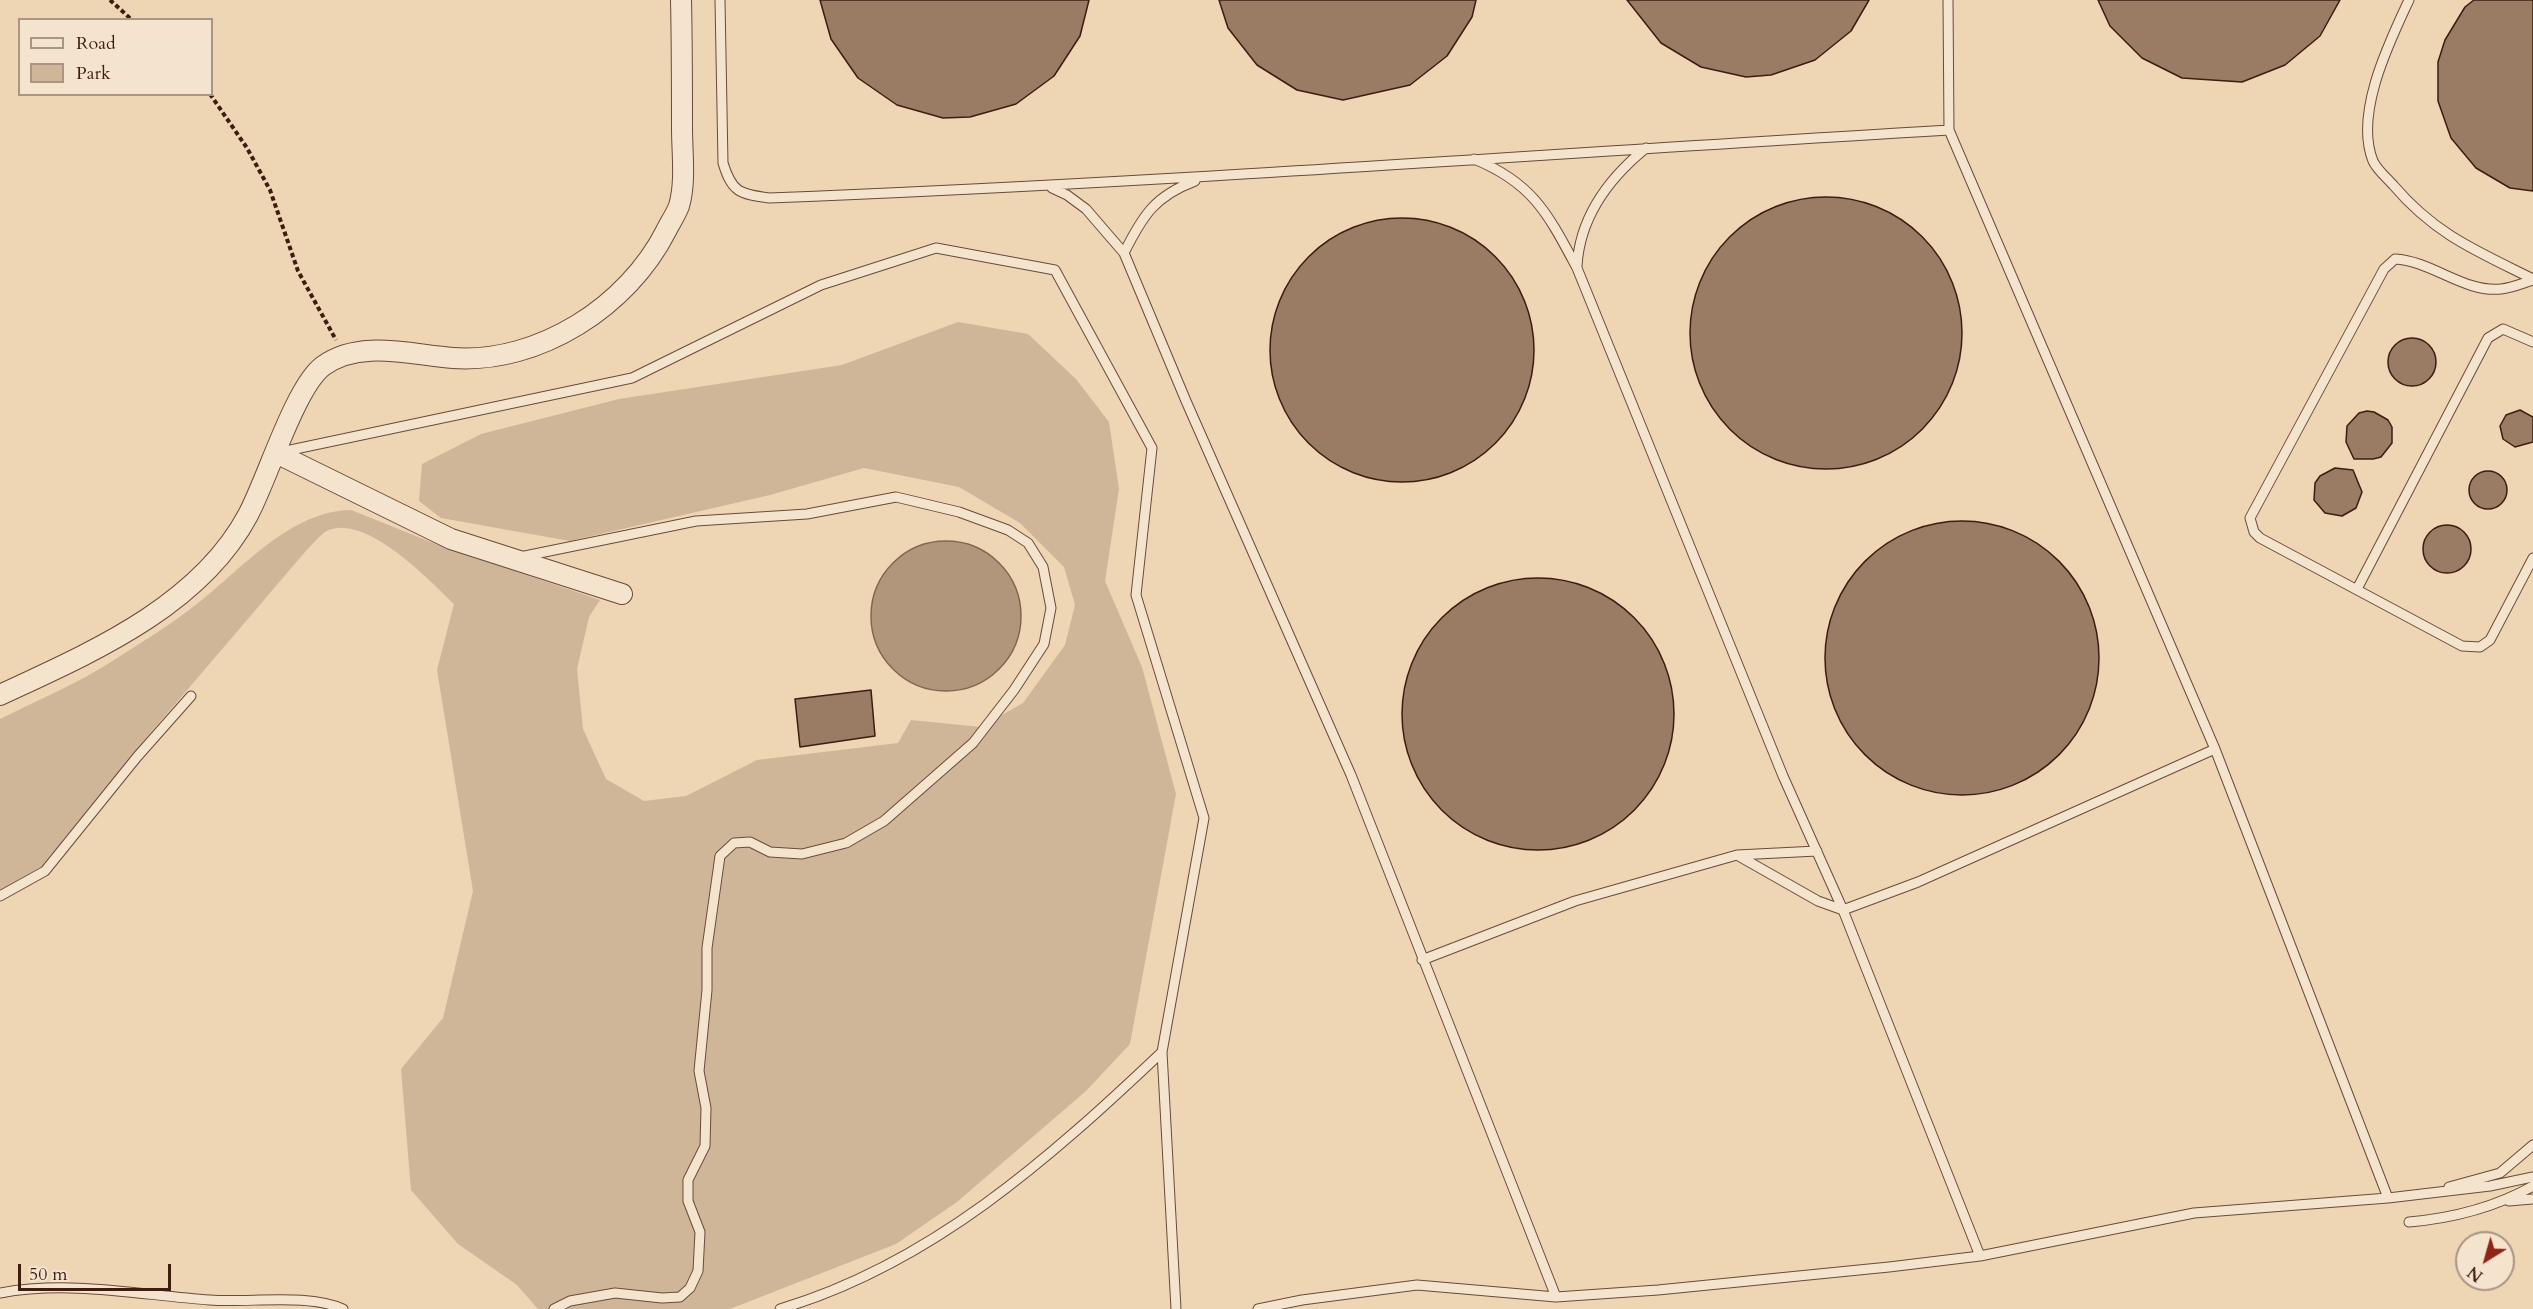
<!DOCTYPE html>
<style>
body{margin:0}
#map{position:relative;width:2533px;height:1309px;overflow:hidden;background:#eed5b4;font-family:Cardo,serif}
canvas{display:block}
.legend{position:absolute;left:18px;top:18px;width:195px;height:78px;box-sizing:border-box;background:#f4e4ce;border:2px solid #ab9482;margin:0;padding:8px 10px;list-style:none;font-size:18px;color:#3e1c10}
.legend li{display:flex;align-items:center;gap:12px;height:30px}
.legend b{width:30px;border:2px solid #ab9482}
.north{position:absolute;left:2455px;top:1231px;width:60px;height:60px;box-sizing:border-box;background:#f4e4ce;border:2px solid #ab9482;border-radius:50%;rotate:217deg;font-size:16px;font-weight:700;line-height:24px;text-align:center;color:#3e1c10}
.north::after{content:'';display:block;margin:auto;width:21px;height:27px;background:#8f2418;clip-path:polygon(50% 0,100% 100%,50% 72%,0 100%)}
.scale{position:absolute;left:18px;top:1264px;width:153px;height:27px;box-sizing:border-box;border:3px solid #3e1c10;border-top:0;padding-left:8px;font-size:18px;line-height:21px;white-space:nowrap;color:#3e1c10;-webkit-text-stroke:4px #f4e4ce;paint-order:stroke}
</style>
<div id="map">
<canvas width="2533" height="1309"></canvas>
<ul class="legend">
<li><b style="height:8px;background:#f4e4ce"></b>Road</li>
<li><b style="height:16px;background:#d0b698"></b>Park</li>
</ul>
<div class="north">N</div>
<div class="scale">50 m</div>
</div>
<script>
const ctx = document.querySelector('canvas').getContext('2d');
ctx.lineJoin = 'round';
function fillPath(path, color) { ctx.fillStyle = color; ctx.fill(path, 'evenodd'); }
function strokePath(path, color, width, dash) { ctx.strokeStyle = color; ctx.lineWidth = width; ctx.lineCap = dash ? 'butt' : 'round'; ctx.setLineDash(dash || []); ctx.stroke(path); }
fillPath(new Path2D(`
 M 958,322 L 1028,334 L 1076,379 L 1109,422 L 1119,489 L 1105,581 L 1142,667 L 1176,794 L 1130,1044 L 1086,1091 L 957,1202 L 896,1244 L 730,1309 L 538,1309 L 517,1285 L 458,1244 L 411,1190 L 401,1069 L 443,1018 L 473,891 L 437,670 L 454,604 C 429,580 363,510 325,532 C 318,537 311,546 305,552 L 153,730 L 42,866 L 0,890 L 0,719 C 38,700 79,683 114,660 C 142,642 172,624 198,603 C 243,568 290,511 351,510 L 436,544 L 600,600 L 589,617 L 577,669 L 583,729 L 606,779 L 644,801 L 686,796 L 757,760 L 898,743 L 911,720 L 981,727 L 1023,703 L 1065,645 L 1075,605 L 1064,567 L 1020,523 L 959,487 L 864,468 L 770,495 L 570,541 L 441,518 L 419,501 L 422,464 L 481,434 L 619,399 L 842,365 Z`), '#d0b698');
const water = new Path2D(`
 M871 616a75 75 0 1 1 150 0a75 75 0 1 1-150 0Z`);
fillPath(water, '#b2967c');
strokePath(water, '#846551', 1.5);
const building = new Path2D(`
 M 820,0 L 1089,0 L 1080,36 L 1054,76 L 1016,104 L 970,117 L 943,118 L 897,105 L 858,78 L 831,39 Z
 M 1219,0 L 1476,0 L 1472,17 L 1447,56 L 1410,85 L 1343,100 L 1297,90 L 1257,65 L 1228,28 Z
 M 1627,0 L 1869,0 L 1851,31 L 1815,60 L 1771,75 L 1746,77 L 1701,67 L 1661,43 Z
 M 2098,0 L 2340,0 L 2320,36 L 2285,65 L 2242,82 L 2182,78 L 2142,58 L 2110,26 Z
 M 2474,0 L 2533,0 L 2533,191 L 2510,188 L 2476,168 L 2451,138 L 2438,101 L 2438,62 L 2445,40 L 2465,7 Z
 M1690 333a136 136 0 1 1 272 0a136 136 0 1 1-272 0Z
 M1270 350a132 132 0 1 1 264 0a132 132 0 1 1-264 0Z
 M2388 362a24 24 0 1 1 48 0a24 24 0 1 1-48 0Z
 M 2520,410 L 2533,417 L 2533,442 L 2515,447 L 2503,439 L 2500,426 L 2506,415 Z
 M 2367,411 L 2374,412 L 2388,420 L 2392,427 L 2392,443 L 2381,457 L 2373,459 L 2354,459 L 2346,442 L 2347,426 L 2359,413 Z
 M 2335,468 L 2353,470 L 2362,492 L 2356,508 L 2342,516 L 2325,513 L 2314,500 L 2315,483 L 2320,476 Z
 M2469 490a19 19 0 1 1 38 0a19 19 0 1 1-38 0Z
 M1825 658a137 137 0 1 1 274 0a137 137 0 1 1-274 0Z
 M2423 549a24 24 0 1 1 48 0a24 24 0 1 1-48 0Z
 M1402 714a136 136 0 1 1 272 0a136 136 0 1 1-272 0Z
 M 871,690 L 875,736 L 800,747 L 795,699 Z`);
fillPath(building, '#9a7c65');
strokePath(building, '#3e1c10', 1.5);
const lane = new Path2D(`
 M 720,0 L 723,163 C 732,192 739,194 769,198 C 1163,183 1556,153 1949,130
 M 1948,0 L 1949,130 L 2215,749 L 2388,1198
 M 2409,0 C 2389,43 2354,114 2373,161 C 2377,170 2388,179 2394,186 C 2436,235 2477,251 2533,279
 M 1474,159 C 1533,183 1548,214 1577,268 L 1783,776 L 1843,910 L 1980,1256
 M 1052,188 L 1067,195 L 1086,209 L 1124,253 L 1186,401 L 1351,775 L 1556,1297
 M 1124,253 C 1143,215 1155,196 1195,181
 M 1577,266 C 1580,216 1609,178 1646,148
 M 2533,280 C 2523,283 2512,288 2501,289 C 2464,293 2432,261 2395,259 L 2384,269 L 2250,518 L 2254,532 L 2260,538 L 2462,646 L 2480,647 L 2490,640 L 2533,558
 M 281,452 L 632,378 L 821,285 L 936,248 L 1055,270 L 1152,448 L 1136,595 L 1204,818 L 1162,1052 L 1176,1309
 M 520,557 L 696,521 L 807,514 L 896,497 L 959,512 L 1008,530 L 1028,543 L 1043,567 L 1051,608 L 1044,644 L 1014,690 L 973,743 L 884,821 L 846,843 L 802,854 L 770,852 L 750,842 L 734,843 L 720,856 L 707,948 L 707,990 L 699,1071 L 706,1108 L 705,1146 L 688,1180 L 688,1201 L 700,1232 L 698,1271 L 690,1288 L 680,1297 L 662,1298 L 615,1293 L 570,1301 L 554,1309
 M 2357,589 L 2488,338 L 2503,329 L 2533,342
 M 1737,855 L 1818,901 L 1843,910 L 1918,882 L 2215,749
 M 0,896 L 45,871 L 137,757 L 191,696
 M 1422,960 L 1575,901 L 1737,855 L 1817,851
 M 2449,1187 L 2500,1173 L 2533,1145
 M 2509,1201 L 2533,1199
 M 2409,1222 C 2454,1218 2494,1208 2533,1186
 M 0,1293 C 71,1280 140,1295 210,1300 C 249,1303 308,1293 343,1309
 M 780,1309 C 931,1264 1049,1159 1162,1052
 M 1258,1309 L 1302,1300 L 1417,1285 L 1556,1297 L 1658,1290 L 1889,1267 L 1980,1256 L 2194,1213 L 2388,1198 L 2490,1186 L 2533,1177`);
const street = new Path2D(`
 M 276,453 L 451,539 L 622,594
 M 0,695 C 90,653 199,607 248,515 C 267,480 295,387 323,366 C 360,339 411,355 453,358 C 539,364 628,306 666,231 C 670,223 676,214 679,206 C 686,182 682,153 682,128 C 682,85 682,43 681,0`);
strokePath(lane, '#6a4a39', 11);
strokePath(street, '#6a4a39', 22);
strokePath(new Path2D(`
 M 110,0 L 132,20
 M 210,94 L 247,148 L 270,190 L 298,271 L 336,340`), '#3e1c10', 4, [4.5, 3]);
strokePath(lane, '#f4e4ce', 9);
strokePath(street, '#f4e4ce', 20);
</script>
